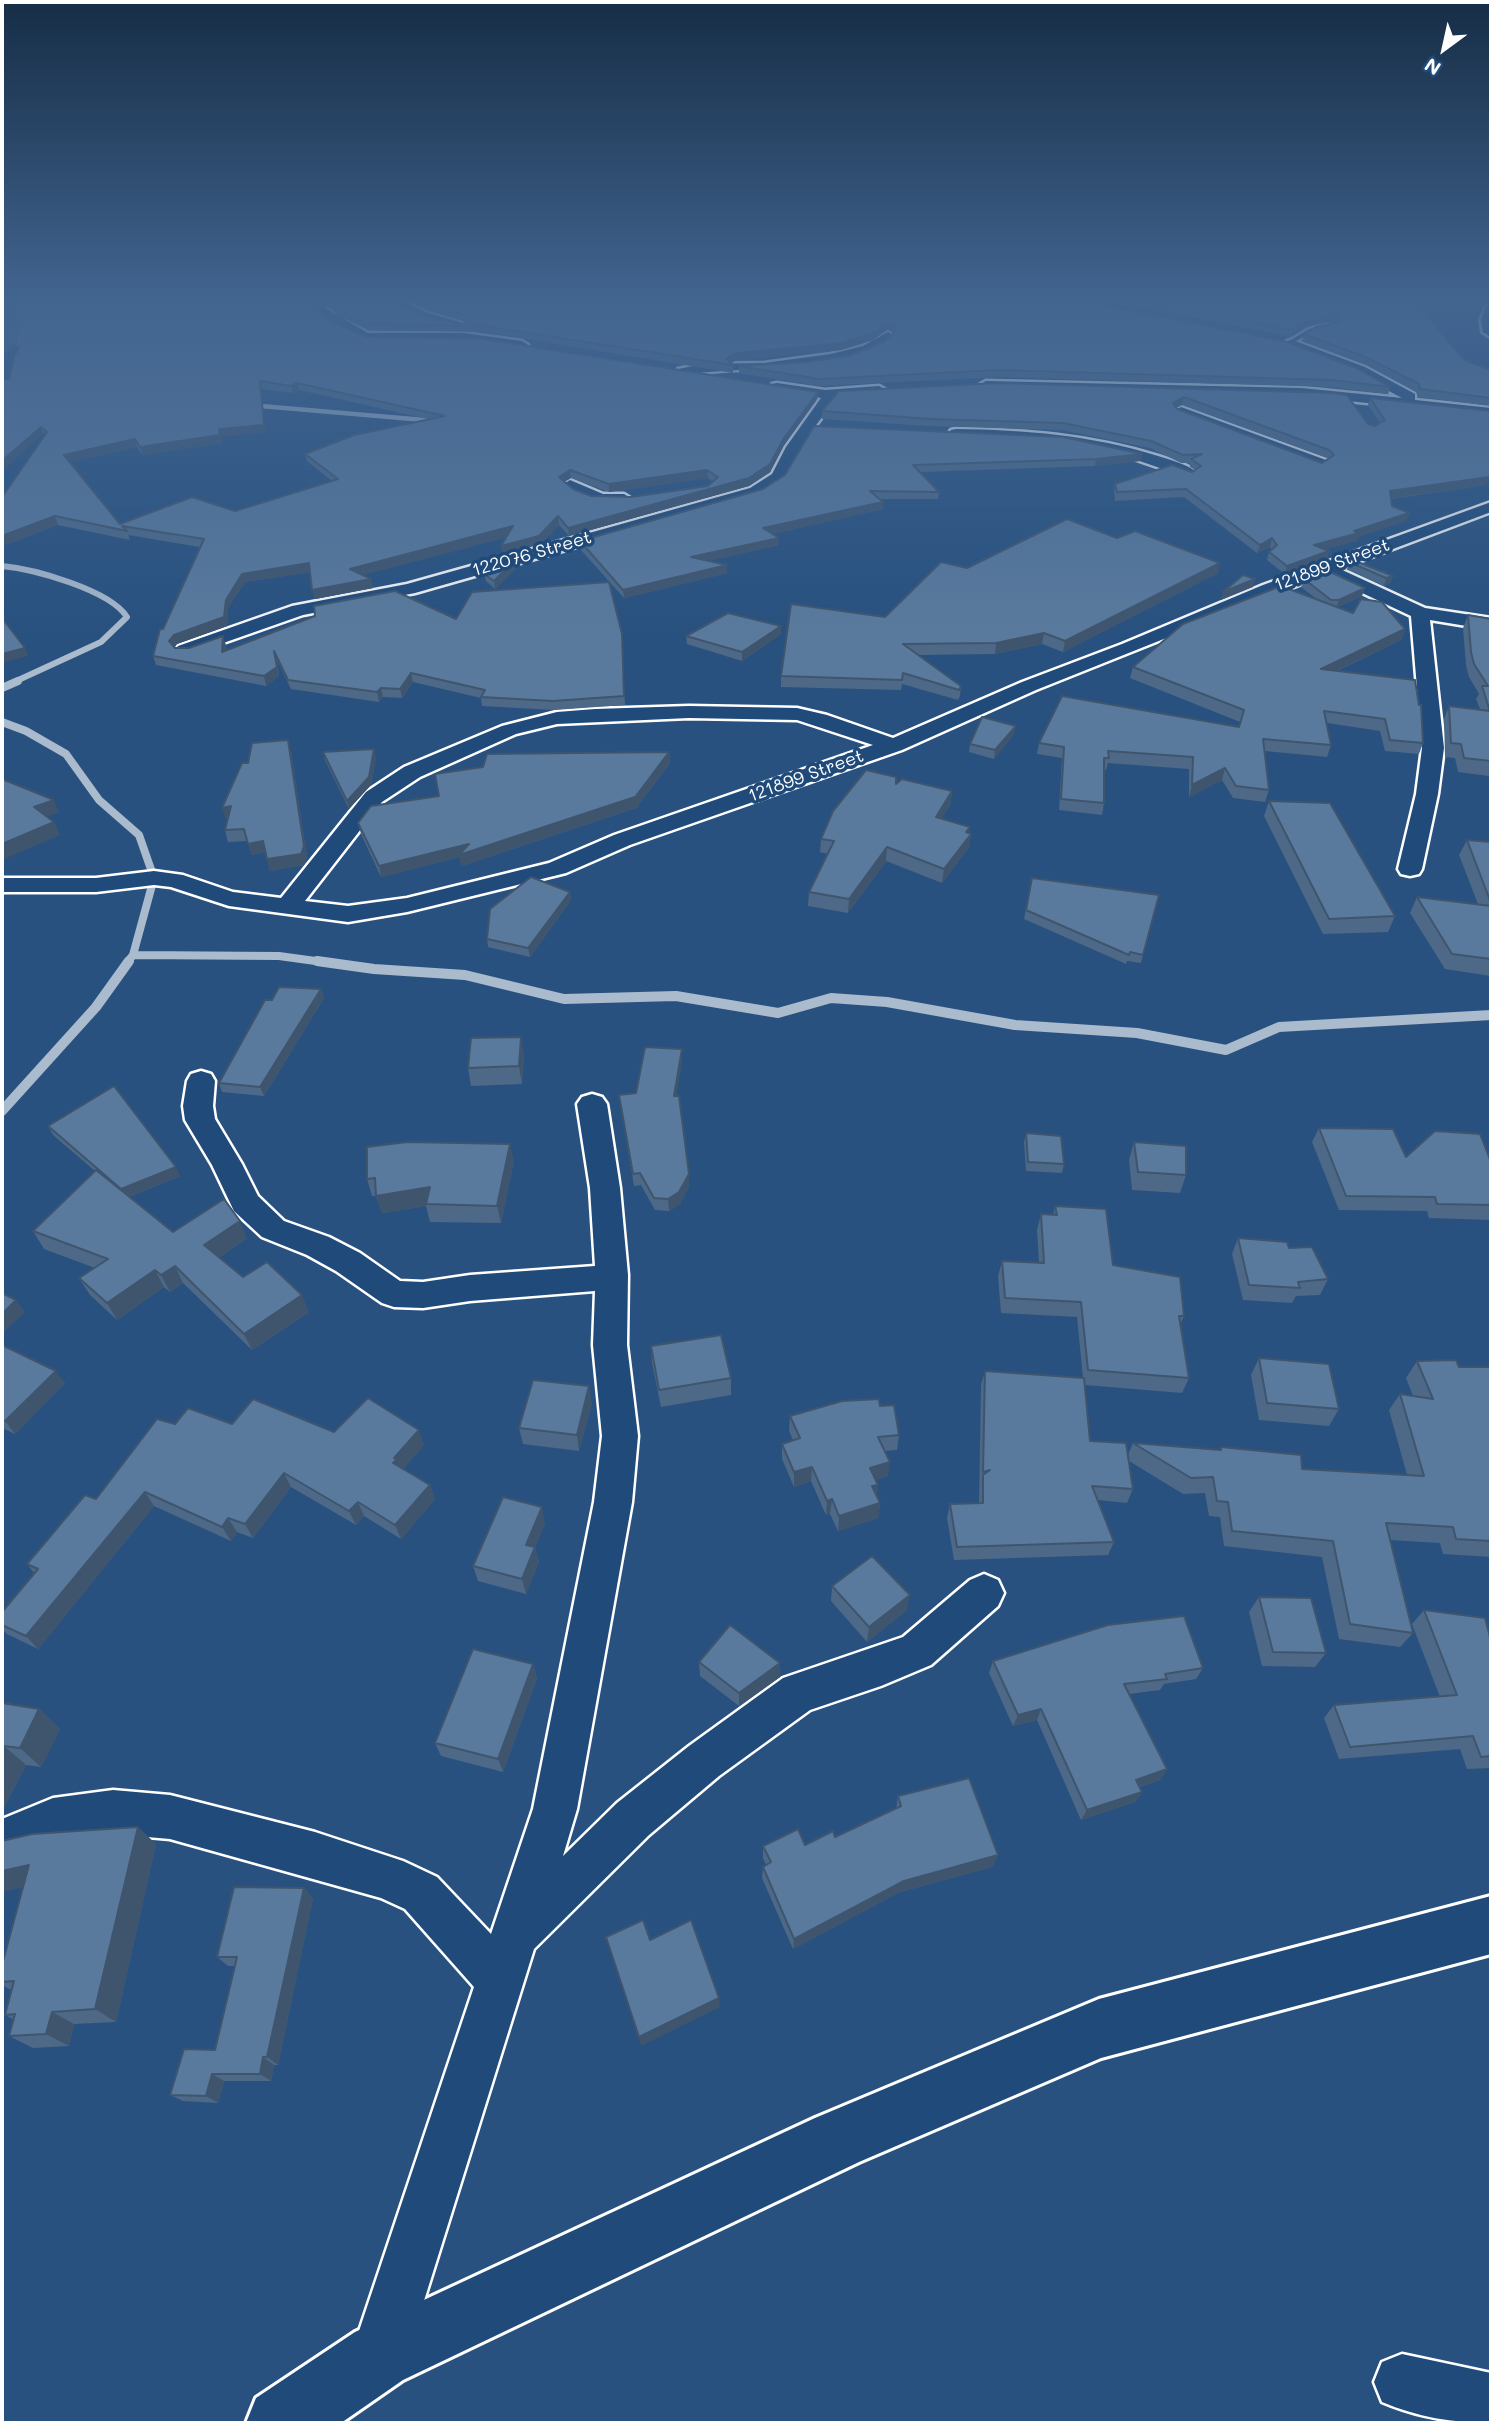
<!DOCTYPE html>
<style>
body{margin:0}
#map{position:relative;width:1493px;height:2425px;overflow:hidden;background:#28517f;font-family:Mali,sans-serif}
canvas{display:block}
.frame{position:absolute;inset:0;border:4px solid #fff;pointer-events:none}
.north{position:absolute;left:1409px;top:14px;width:70px;height:70px;-webkit-text-stroke:5px #1f4a7a;paint-order:stroke;rotate:213deg;font-size:19px;font-weight:700;line-height:28px;text-align:center;color:#fff}
.north::after{content:'';display:block;margin:auto;width:24px;height:32px;background:#fff;clip-path:polygon(50% 0,100% 100%,50% 72%,0 100%)}
</style>
<div id="map">
<canvas width="1493" height="2425"></canvas>
<div class="frame"></div>
<div class="north">N</div>
</div>
<script>
const ctx = document.querySelector('canvas').getContext('2d');
ctx.lineJoin = 'round';
function fillPath(path, color) { ctx.fillStyle = color; ctx.fill(path, 'evenodd'); }
function strokePath(path, color, width, dash) { ctx.strokeStyle = color; ctx.lineWidth = width; ctx.lineCap = dash ? 'butt' : 'round'; ctx.setLineDash(dash || []); ctx.stroke(path); }
function label(font, color, halo, rows, align = 'center') {
  ctx.font = font + ' Mali,sans-serif'; ctx.lineWidth = 7; ctx.setLineDash([]); ctx.textBaseline = 'middle'; ctx.strokeStyle = halo; ctx.fillStyle = color; for (const [text, x, y, turn = 0] of rows) {
    ctx.save(); ctx.translate(x, y); ctx.rotate((+turn || 0) * Math.PI / 180); ctx.textAlign = isNaN(turn) ? turn : align; if (halo) ctx.strokeText(text, 0, 0); ctx.fillText(text, 0, 0); ctx.restore();
  }
}
fillPath(new Path2D(`
 M 12,311 L 52,333 L 16,344 L 2,354 L 2,312 Z`), '#446890');
strokePath(new Path2D(`
 M 249,405 L 436,421`), '#aabbcd', 4.5);
strokePath(new Path2D(`
 M 2,566 C 34,569 110,590 127,617 L 101,642 L 14,682`), '#aabbcd', 6);
strokePath(new Path2D(`
 M 2,688 L 18,681
 M 2,722 L 26,731 L 66,754 L 99,800 L 139,835 L 154,878 L 133,955 L 127,963
 M 133,955 L 279,956 L 330,963`), '#aabbcd', 8);
strokePath(new Path2D(`
 M 317,961 L 374,969 L 465,975 L 564,999 L 676,996 L 778,1013 L 831,998 L 887,1002 L 1015,1025 L 1137,1033 L 1226,1050 L 1279,1027 L 1491,1015
 M 2,1111 L 96,1007 L 129,961`), '#aabbcd', 10);
const service = new Path2D(`
 M 1328,324 L 1330,327 L 1313,331 L 1291,344 L 1286,343 L 1309,329 Z`);
const minor = new Path2D(`
 M 314,301 L 328,301 L 325,308 L 368,333 L 463,333 L 522,341 L 528,345 L 522,349 L 463,341 L 366,341 L 347,334 L 316,313 L 312,304 Z
 M 386,301 L 401,301 L 428,313 L 470,325 L 464,329 L 420,319 Z
 M 888,332 L 894,336 C 859,379 734,363 683,376 L 676,372 L 678,369 L 703,364 L 764,363 L 831,354 L 863,346 Z
 M 1292,340 L 1365,367 L 1415,394 L 1415,400 L 1491,408 L 1491,416 L 1301,396 L 986,389 L 979,385 L 986,381 L 1301,388 L 1402,398 L 1355,373 L 1287,347 L 1287,341 Z
 M 777,383 L 825,390 L 879,386 L 886,390 L 879,394 L 837,397 L 805,440 L 783,481 L 762,494 L 415,593 L 303,615 L 192,654 L 185,656 L 175,650 L 178,646 L 292,606 L 407,584 L 750,488 L 772,474 L 786,447 L 821,398 L 772,390 L 772,384 Z
 M 1181,407 L 1326,460 L 1329,463 L 1321,468 L 1316,466 L 1176,414 L 1174,411 Z
 M 956,429 C 1025,430 1091,435 1158,456 C 1170,460 1188,464 1197,473 L 1189,478 L 1125,456 L 1075,445 L 951,436 L 949,433 L 951,430 Z
 M 570,480 L 603,494 L 624,494 L 632,499 C 614,515 582,497 564,488 L 562,485 Z
 M 1491,502 L 1491,512 L 1340,569 L 1425,608 L 1491,618 L 1491,630 L 1430,620 L 1444,748 L 1438,794 L 1422,869 L 1419,874 L 1410,876 L 1401,874 L 1398,869 L 1416,794 L 1422,748 L 1411,616 L 1324,575 L 1036,690 L 902,750 L 630,845 L 566,873 L 407,912 L 348,922 L 229,906 L 171,887 L 154,885 L 96,892 L 2,892 L 2,878 L 96,878 L 154,871 L 183,875 L 233,892 L 281,898 L 366,792 L 404,767 L 502,726 L 557,712 L 595,709 L 689,706 L 797,708 L 827,715 L 893,738 L 1022,682 L 1122,644 L 1263,585 ZM 689,718 L 797,720 L 873,745 L 614,835 L 549,863 L 407,898 L 348,906 L 305,901 L 382,802 L 420,777 L 516,734 L 557,724 Z
 M 201,1071 L 211,1074 L 215,1081 L 213,1106 L 215,1119 L 242,1164 L 258,1196 L 284,1221 L 329,1237 L 360,1253 L 400,1281 L 423,1282 L 470,1275 L 595,1266 L 590,1188 L 577,1104 L 582,1097 L 592,1094 L 602,1097 L 607,1104 L 620,1188 L 628,1275 L 627,1345 L 638,1436 L 632,1502 L 577,1809 L 563,1856 L 617,1803 L 689,1746 L 783,1678 L 903,1637 L 970,1580 L 984,1574 L 998,1580 L 1004,1593 L 998,1606 L 931,1665 L 881,1686 L 810,1710 L 719,1776 L 649,1835 L 534,1949 L 407,2355 L 399,2375 L 379,2383 L 359,2375 L 351,2355 L 474,1987 L 405,1909 L 381,1898 L 170,1839 L 113,1834 L 53,1842 L 2,1864 L 2,1819 L 53,1798 L 113,1790 L 170,1795 L 315,1832 L 403,1861 L 437,1877 L 491,1934 L 533,1809 L 594,1502 L 602,1436 L 593,1345 L 595,1291 L 470,1301 L 423,1308 L 394,1307 L 382,1303 L 336,1271 L 307,1255 L 262,1237 L 234,1211 L 212,1165 L 185,1120 L 183,1106 L 187,1081 L 191,1074 Z
 M 1402,2354 L 1491,2373 L 1491,2423 C 1453,2423 1417,2417 1382,2402 L 1374,2382 L 1382,2362 Z`);
const tertiary = new Path2D(`
 M 1491,306 L 1491,337 L 1483,332 L 1481,320 L 1486,307 Z`);
const secondary = new Path2D(`
 M 1491,1896 L 1491,1954 L 1101,2058 L 859,2162 L 403,2380 L 341,2423 L 246,2423 L 256,2398 L 355,2332 L 815,2118 L 1099,1999 Z`);
strokePath(service, '#fff', 5);
strokePath(minor, '#fff', 5);
strokePath(tertiary, '#fff', 6);
strokePath(secondary, '#fff', 6);
fillPath(service, '#1f4a7a');
fillPath(minor, '#1f4a7a');
fillPath(tertiary, '#1f4a7a');
fillPath(secondary, '#1f4a7a');
fillPath(new Path2D(`
 M 2,301 L 312,301 L 311,303 L 324,318 L 365,337 L 818,392 L 817,399 L 784,445 L 770,472 L 749,486 L 569,536 L 559,525 L 540,544 L 502,555 L 507,537 L 362,575 L 373,588 L 315,599 L 310,572 L 245,582 L 228,608 L 227,626 L 177,644 L 175,647 L 189,648 L 226,645 L 225,651 L 456,619 L 622,634 L 625,705 L 554,710 L 482,706 L 481,698 L 413,682 L 402,698 L 383,697 L 379,702 L 291,689 L 277,660 L 279,676 L 266,686 L 156,665 L 153,656 L 163,629 L 200,547 L 128,535 L 130,540 L 58,525 L 2,546 L 45,436 L 9,379 L 17,351 L 21,318 L 2,305 ZM 261,389 L 293,393 L 299,390 L 428,419 L 305,454 L 307,461 L 332,481 L 235,511 L 120,524 L 70,462 L 137,447 L 143,455 L 222,443 L 221,436 L 265,432 ZM 571,478 L 609,492 L 708,478 L 713,482 L 708,486 L 631,497 L 591,496 L 573,489 L 564,482 Z
 M 327,301 L 391,301 L 418,315 L 462,325 L 466,322 L 429,311 L 407,301 L 1081,301 L 1390,387 L 1388,394 L 1330,387 L 998,377 L 819,386 L 739,373 L 739,366 L 806,362 L 848,356 L 884,342 L 894,333 L 888,329 L 873,340 L 841,350 L 736,360 L 731,363 L 733,365 L 733,373 L 484,332 L 368,330 L 338,316 L 328,305 Z
 M 1109,301 L 1415,301 L 1464,360 L 1491,370 L 1491,406 L 1418,397 L 1416,392 L 1366,365 L 1302,341 L 1304,334 L 1336,322 L 1335,321 L 1308,326 L 1291,337 Z
 M 839,391 L 1332,393 L 1368,424 L 1375,426 L 1380,423 L 1368,405 L 1370,398 L 1485,485 L 1391,499 L 1392,506 L 1406,521 L 1358,537 L 1356,541 L 1326,549 L 1329,551 L 1327,559 L 1285,574 L 1267,560 L 1269,552 L 1272,550 L 1270,547 L 1257,553 L 1184,497 L 1115,501 L 1114,492 L 1115,484 L 1192,472 L 1195,470 L 1190,467 L 1190,463 L 1181,463 L 1150,448 L 1062,430 L 929,426 L 822,419 L 822,411 ZM 1182,405 L 1327,458 L 1328,459 L 1322,463 L 1177,409 L 1176,408 Z
 M 814,426 L 1140,461 L 1095,466 L 920,472 L 939,492 L 938,499 L 879,499 L 883,502 L 883,509 L 772,534 L 779,538 L 779,545 L 708,561 L 727,565 L 727,573 L 624,598 L 580,549 L 580,541 L 763,489 L 785,475 Z
 M 1117,538 L 1218,573 L 1063,652 L 1042,644 L 995,654 L 918,655 L 961,686 L 960,696 L 958,700 L 902,684 L 901,690 L 781,687 L 781,676 L 885,617 L 967,568 Z
 M 1349,562 L 1393,576 L 1390,583 L 1384,586 L 1347,569 Z
 M 517,567 L 495,589 L 486,581 L 484,574 Z
 M 1304,579 L 1362,596 L 1338,607 L 1405,629 L 1401,640 L 1337,671 L 1423,743 L 1419,754 L 1385,751 L 1380,731 L 1327,723 L 1331,745 L 1327,757 L 1265,751 L 1269,790 L 1265,802 L 1233,798 L 1222,780 L 1189,797 L 1189,769 L 1108,763 L 1106,770 L 1104,770 L 1104,803 L 1102,815 L 1059,810 L 1062,758 L 1037,754 L 1039,743 L 1239,727 L 1240,722 L 1130,678 L 1133,667 L 1318,600 L 1301,587 Z
 M 1468,615 L 1491,619 L 1491,785 L 1489,776 L 1458,772 L 1455,758 L 1445,757 L 1444,719 L 1449,706 L 1480,709 L 1476,699 L 1479,694 L 1469,677 L 1466,665 L 1463,628 Z
 M 781,626 L 781,634 L 742,661 L 687,644 L 686,636 Z
 M 1014,734 L 994,759 L 969,752 L 970,744 Z
 M 291,751 L 307,857 L 304,865 L 270,871 L 266,852 L 252,855 L 247,841 L 228,842 L 225,830 L 228,818 L 226,819 L 248,763 Z
 M 323,752 L 376,758 L 371,785 L 349,809 L 325,760 Z
 M 669,752 L 670,763 L 639,804 L 639,807 L 461,866 L 460,857 L 381,877 L 361,834 L 358,823 L 439,796 Z
 M 896,784 L 952,791 L 950,805 L 942,818 L 970,827 L 969,833 L 971,834 L 969,847 L 942,883 L 886,861 L 848,913 L 808,906 L 809,892 L 828,854 L 820,852 L 821,839 Z
 M 1269,801 L 1395,916 L 1388,932 L 1323,934 L 1264,816 Z
 M 1467,840 L 1491,842 L 1491,976 L 1445,969 L 1410,913 L 1417,897 L 1478,904 L 1459,855 Z
 M 1032,878 L 1159,895 L 1141,963 L 1127,961 L 1126,964 L 1024,919 Z
 M 570,892 L 571,900 L 530,957 L 488,947 L 487,939 Z
 M 321,989 L 324,998 L 264,1096 L 222,1092 L 219,1083 L 272,1000 Z
 M 682,1049 L 682,1061 L 676,1096 L 689,1174 L 689,1186 L 680,1204 L 669,1211 L 655,1210 L 641,1185 L 634,1186 L 619,1095 L 636,1093 Z
 M 524,1054 L 522,1084 L 471,1086 L 468,1068 Z
 M 48,1126 L 180,1176 L 129,1197 L 173,1232 L 247,1238 L 219,1258 L 243,1277 L 309,1312 L 252,1350 L 183,1283 L 170,1292 L 164,1287 L 117,1320 L 90,1295 L 79,1278 L 95,1268 L 44,1249 L 33,1231 L 95,1171 L 53,1135 Z
 M 1319,1128 L 1406,1157 L 1491,1162 L 1491,1220 L 1429,1218 L 1427,1211 L 1339,1210 L 1312,1142 Z
 M 1026,1133 L 1064,1164 L 1062,1173 L 1026,1171 L 1024,1142 Z
 M 1134,1142 L 1186,1175 L 1180,1193 L 1132,1190 L 1129,1160 Z
 M 514,1161 L 501,1223 L 430,1222 L 426,1206 L 382,1213 L 376,1196 L 372,1196 L 367,1179 Z
 M 1055,1206 L 1113,1265 L 1184,1316 L 1180,1325 L 1189,1378 L 1182,1393 L 1085,1385 L 1090,1441 L 1128,1455 L 1133,1443 L 1219,1450 L 1221,1447 L 1302,1469 L 1407,1475 L 1389,1410 L 1400,1394 L 1413,1396 L 1406,1378 L 1417,1361 L 1459,1367 L 1491,1367 L 1491,1557 L 1443,1554 L 1440,1543 L 1390,1540 L 1413,1633 L 1400,1647 L 1339,1639 L 1322,1557 L 1224,1546 L 1220,1517 L 1209,1516 L 1205,1493 L 1183,1494 L 1129,1461 L 1133,1489 L 1127,1503 L 1098,1500 L 1114,1542 L 1108,1555 L 954,1560 L 947,1518 L 950,1504 L 979,1504 L 981,1385 L 985,1371 L 1083,1378 L 1077,1317 L 1001,1313 L 998,1276 L 1002,1261 L 1039,1262 L 1037,1230 L 1041,1214 L 1053,1215 Z
 M 1238,1238 L 1289,1248 L 1328,1279 L 1320,1295 L 1296,1296 L 1292,1303 L 1243,1300 L 1232,1254 Z
 M 2,1345 L 65,1383 L 15,1434 L 2,1428 Z
 M 651,1346 L 731,1378 L 731,1395 L 661,1407 L 652,1363 Z
 M 1259,1358 L 1339,1409 L 1329,1426 L 1259,1420 L 1251,1375 Z
 M 592,1403 L 579,1451 L 523,1444 L 519,1428 Z
 M 880,1406 L 899,1435 L 897,1450 L 885,1451 L 888,1476 L 875,1480 L 878,1485 L 876,1495 L 880,1503 L 878,1518 L 838,1531 L 830,1514 L 826,1515 L 811,1481 L 794,1487 L 782,1459 L 782,1444 L 793,1440 L 789,1431 L 790,1416 Z
 M 175,1424 L 232,1424 L 334,1432 L 424,1445 L 403,1469 L 430,1485 L 435,1499 L 401,1539 L 364,1516 L 356,1525 L 291,1487 L 253,1538 L 237,1532 L 231,1541 L 154,1506 L 38,1649 L 7,1634 L 2,1629 L 2,1612 L 34,1573 L 27,1564 Z
 M 545,1523 L 535,1547 L 539,1562 L 526,1594 L 478,1581 L 473,1566 Z
 M 832,1586 L 907,1610 L 867,1642 L 831,1601 Z
 M 1259,1597 L 1326,1653 L 1315,1667 L 1262,1666 L 1249,1612 Z
 M 1424,1610 L 1491,1641 L 1491,1768 L 1467,1769 L 1460,1749 L 1339,1759 L 1324,1718 L 1334,1705 L 1440,1697 L 1412,1624 Z
 M 993,1661 L 1203,1668 L 1196,1679 L 1164,1684 L 1160,1690 L 1129,1694 L 1167,1769 L 1160,1780 L 1139,1787 L 1142,1792 L 1135,1802 L 1081,1820 L 1037,1720 L 1013,1726 L 989,1673 Z
 M 699,1662 L 780,1663 L 780,1677 L 739,1706 L 700,1676 Z
 M 533,1664 L 537,1678 L 503,1772 L 441,1756 L 435,1743 Z
 M 2,1703 L 39,1709 L 60,1729 L 41,1767 L 26,1765 L 2,1811 Z
 M 898,1796 L 998,1855 L 992,1867 L 900,1892 L 793,1949 L 762,1878 L 763,1867 L 766,1865 L 763,1858 L 763,1846 L 805,1845 L 835,1837 L 896,1809 Z
 M 156,1844 L 116,2022 L 74,2024 L 69,2046 L 33,2048 L 9,2036 L 14,2020 L 5,2015 L 11,1990 L 2,1985 L 2,1965 Z
 M 304,1888 L 313,1898 L 278,2065 L 274,2065 L 271,2081 L 224,2081 L 218,2103 L 183,2101 L 170,2095 L 215,2050 L 235,1966 L 228,1966 L 217,1957 Z`), '#4d6987');
fillPath(new Path2D(`
 M 1337,314 L 1335,321 L 1308,326 L 1291,337 L 1293,330 L 1310,320 Z
 M 888,323 L 888,329 L 873,340 L 841,350 L 736,360 L 729,365 L 726,359 L 736,353 Z
 M 260,381 L 261,389 L 265,432 L 221,436 L 222,443 L 143,455 L 140,447 L 219,429 Z
 M 297,383 L 299,390 L 293,393 L 291,386 Z
 M 818,392 L 817,399 L 784,445 L 770,472 L 749,486 L 569,536 L 568,528 L 749,478 L 784,438 Z
 M 1184,397 L 1182,405 L 1171,410 L 1173,403 Z
 M 41,427 L 43,434 L 2,471 L 2,461 Z
 M 135,439 L 137,447 L 67,463 L 64,455 Z
 M 1142,454 L 1140,461 L 1095,466 L 1096,459 Z
 M 570,470 L 571,478 L 559,485 L 559,477 Z
 M 707,470 L 708,478 L 609,492 L 609,484 Z
 M 1491,475 L 1491,481 L 1485,485 L 1387,499 L 1390,491 Z
 M 883,502 L 883,509 L 763,536 L 763,528 Z
 M 1409,513 L 1406,521 L 1358,537 L 1356,541 L 1312,553 L 1314,545 L 1354,531 Z
 M 55,516 L 58,525 L 2,546 L 2,536 Z
 M 558,516 L 559,525 L 540,544 L 502,555 L 501,546 Z
 M 513,526 L 514,535 L 352,578 L 350,569 Z
 M 779,538 L 779,545 L 691,565 L 691,557 Z
 M 1272,538 L 1270,547 L 1257,553 L 1260,545 Z
 M 1329,551 L 1327,559 L 1285,574 L 1287,566 Z
 M 516,559 L 517,567 L 495,589 L 494,581 Z
 M 309,563 L 311,572 L 245,582 L 228,608 L 227,626 L 177,644 L 172,650 L 169,641 L 174,635 L 226,600 L 242,574 Z
 M 1220,563 L 1218,573 L 1063,652 L 1065,641 Z
 M 727,565 L 727,573 L 624,598 L 623,590 Z
 M 1393,576 L 1390,583 L 1384,586 L 1386,578 Z
 M 371,579 L 373,588 L 315,599 L 312,590 Z
 M 1255,579 L 1253,587 L 1221,600 L 1223,592 Z
 M 1365,588 L 1362,596 L 1336,608 L 1339,600 Z
 M 781,626 L 781,634 L 742,661 L 742,652 Z
 M 1405,629 L 1401,640 L 1317,680 L 1321,669 Z
 M 1044,633 L 1042,644 L 995,654 L 996,643 Z
 M 223,636 L 226,645 L 224,661 L 222,652 Z
 M 25,648 L 28,656 L 2,663 L 2,654 Z
 M 274,651 L 279,676 L 266,686 L 264,676 Z
 M 411,673 L 413,682 L 402,698 L 400,689 Z
 M 381,688 L 383,697 L 379,702 L 377,692 Z
 M 1016,726 L 1014,734 L 994,759 L 995,750 Z
 M 288,740 L 291,751 L 307,857 L 304,865 L 270,871 L 267,859 Z
 M 374,749 L 376,758 L 371,785 L 349,809 L 347,801 Z
 M 669,752 L 670,763 L 639,804 L 639,807 L 461,866 L 460,857 L 381,877 L 379,866 L 636,796 Z
 M 1225,768 L 1222,780 L 1189,797 L 1192,785 Z
 M 952,791 L 950,805 L 935,830 L 936,817 Z
 M 54,800 L 59,812 L 40,820 L 34,807 Z
 M 231,806 L 235,817 L 226,819 L 222,808 Z
 M 54,822 L 60,835 L 2,860 L 2,844 Z
 M 970,827 L 968,838 L 971,834 L 969,847 L 942,883 L 944,869 Z
 M 263,841 L 267,852 L 252,855 L 248,844 Z
 M 887,847 L 886,861 L 848,913 L 849,899 Z
 M 570,892 L 571,900 L 530,957 L 528,948 Z
 M 321,989 L 324,998 L 264,1096 L 260,1087 Z
 M 521,1037 L 524,1054 L 522,1084 L 519,1066 Z
 M 682,1049 L 682,1061 L 674,1109 L 674,1096 Z
 M 510,1144 L 514,1161 L 501,1223 L 497,1206 Z
 M 176,1167 L 180,1176 L 126,1198 L 121,1189 Z
 M 689,1174 L 689,1186 L 680,1204 L 669,1211 L 668,1199 Z
 M 430,1187 L 426,1206 L 382,1213 L 376,1196 Z
 M 240,1221 L 247,1238 L 212,1263 L 204,1245 Z
 M 175,1266 L 183,1283 L 170,1292 L 161,1275 Z
 M 155,1270 L 164,1287 L 117,1320 L 107,1303 Z
 M 302,1295 L 309,1312 L 252,1350 L 244,1334 Z
 M 16,1300 L 25,1312 L 2,1334 L 2,1314 Z
 M 56,1371 L 65,1383 L 15,1434 L 5,1421 Z
 M 589,1386 L 592,1403 L 579,1451 L 577,1435 Z
 M 419,1430 L 424,1445 L 401,1471 L 393,1463 L 394,1458 Z
 M 890,1462 L 888,1476 L 868,1482 L 870,1468 Z
 M 812,1467 L 811,1481 L 794,1487 L 794,1472 Z
 M 284,1473 L 291,1487 L 253,1538 L 245,1524 Z
 M 430,1485 L 435,1499 L 401,1539 L 395,1525 Z
 M 878,1485 L 876,1500 L 872,1486 Z
 M 145,1492 L 154,1506 L 38,1649 L 26,1636 Z
 M 832,1499 L 830,1514 L 826,1515 L 827,1501 Z
 M 358,1502 L 364,1516 L 356,1525 L 349,1511 Z
 M 880,1503 L 878,1518 L 838,1531 L 839,1516 Z
 M 542,1507 L 545,1523 L 530,1560 L 526,1545 Z
 M 228,1518 L 237,1532 L 231,1541 L 222,1527 Z
 M 535,1547 L 539,1562 L 526,1594 L 522,1579 Z
 M 910,1595 L 907,1610 L 867,1642 L 869,1627 Z
 M 780,1663 L 780,1677 L 739,1706 L 739,1693 Z
 M 533,1664 L 537,1678 L 503,1772 L 498,1759 Z
 M 39,1709 L 60,1729 L 41,1767 L 20,1748 Z
 M 1041,1709 L 1037,1720 L 1013,1726 L 1018,1715 Z
 M 4,1746 L 26,1765 L 2,1811 L 2,1750 Z
 M 1167,1769 L 1160,1780 L 1129,1790 L 1136,1780 Z
 M 1142,1792 L 1135,1802 L 1081,1820 L 1087,1810 Z
 M 138,1827 L 156,1844 L 116,2022 L 95,2009 Z
 M 998,1855 L 992,1867 L 900,1892 L 793,1949 L 794,1939 L 904,1881 Z
 M 29,1865 L 51,1881 L 2,1892 L 2,1871 Z
 M 304,1888 L 313,1898 L 278,2065 L 267,2057 Z
 M 719,1998 L 720,2007 L 641,2046 L 639,2037 Z
 M 52,2012 L 74,2024 L 69,2046 L 46,2034 Z
 M 263,2057 L 274,2065 L 271,2081 L 260,2074 Z
 M 212,2074 L 224,2081 L 218,2103 L 206,2096 Z`), '#3f556e');
const building = new Path2D(`
 M 2,301 L 310,301 L 324,318 L 365,337 L 483,339 L 818,392 L 784,438 L 770,464 L 749,478 L 568,528 L 558,516 L 539,536 L 501,546 L 513,526 L 350,569 L 371,579 L 312,590 L 309,563 L 242,574 L 226,600 L 224,617 L 174,635 L 169,641 L 175,648 L 189,648 L 223,636 L 222,652 L 315,616 L 314,606 L 395,591 L 456,619 L 472,592 L 609,582 L 622,634 L 624,696 L 553,701 L 481,697 L 485,690 L 411,673 L 400,689 L 381,688 L 377,692 L 288,680 L 274,651 L 277,667 L 264,676 L 153,656 L 160,629 L 163,629 L 204,539 L 122,526 L 127,531 L 55,516 L 2,536 L 2,497 L 47,432 L 41,427 L 2,461 L 2,379 L 9,379 L 14,357 L 19,347 L 15,347 L 22,313 ZM 260,381 L 291,386 L 297,383 L 445,416 L 354,435 L 305,454 L 338,479 L 235,511 L 192,497 L 120,524 L 64,455 L 135,439 L 140,447 L 220,435 L 219,429 L 264,425 ZM 570,470 L 609,484 L 707,470 L 718,477 L 708,486 L 631,497 L 591,496 L 573,489 L 559,477 Z
 M 328,301 L 391,301 L 418,315 L 462,325 L 471,317 L 421,301 L 1081,301 L 1287,342 L 1356,368 L 1390,387 L 1332,380 L 999,370 L 819,379 L 739,366 L 806,362 L 848,356 L 884,342 L 896,331 L 896,327 L 888,323 L 873,333 L 842,343 L 736,353 L 726,359 L 733,365 L 484,326 L 366,324 L 336,309 Z
 M 1143,301 L 1415,301 L 1464,360 L 1491,370 L 1491,398 L 1420,389 L 1419,384 L 1368,358 L 1304,334 L 1316,327 L 1338,322 L 1340,318 L 1337,314 L 1310,320 L 1293,330 Z
 M 999,383 L 1332,393 L 1347,395 L 1368,424 L 1375,426 L 1385,420 L 1370,398 L 1491,411 L 1491,475 L 1489,477 L 1390,491 L 1392,506 L 1409,513 L 1354,531 L 1359,533 L 1314,545 L 1329,551 L 1287,566 L 1269,552 L 1277,545 L 1272,538 L 1260,545 L 1186,489 L 1117,492 L 1115,484 L 1172,465 L 1192,472 L 1201,466 L 1191,459 L 1202,454 L 1183,455 L 1151,441 L 1063,423 L 930,419 L 822,411 L 839,391 ZM 1184,397 L 1329,450 L 1334,455 L 1322,463 L 1177,409 L 1173,403 Z
 M 814,426 L 1063,437 L 1142,454 L 1096,459 L 913,465 L 939,492 L 870,491 L 883,502 L 763,528 L 779,538 L 691,557 L 727,565 L 623,590 L 580,541 L 763,489 L 785,475 Z
 M 1067,519 L 1117,538 L 1135,531 L 1220,563 L 1065,641 L 1044,633 L 996,643 L 903,644 L 961,686 L 959,690 L 903,673 L 902,680 L 781,676 L 791,604 L 885,617 L 941,562 L 967,568 Z
 M 516,559 L 494,581 L 484,574 L 489,567 Z
 M 1353,560 L 1393,576 L 1386,578 L 1349,562 Z
 M 1326,570 L 1365,588 L 1339,600 L 1331,600 L 1304,579 Z
 M 1243,575 L 1255,579 L 1223,592 Z
 M 1281,586 L 1353,613 L 1361,599 L 1382,602 L 1405,629 L 1321,669 L 1415,680 L 1419,705 L 1421,705 L 1423,743 L 1390,740 L 1385,719 L 1324,711 L 1331,745 L 1263,739 L 1269,790 L 1236,786 L 1225,768 L 1192,785 L 1193,757 L 1108,751 L 1109,758 L 1104,758 L 1104,803 L 1061,799 L 1064,747 L 1039,743 L 1062,696 L 1239,727 L 1244,710 L 1133,667 L 1183,624 Z
 M 728,613 L 781,626 L 742,652 L 686,636 Z
 M 1468,615 L 1491,619 L 1491,761 L 1464,758 L 1461,744 L 1451,743 L 1449,706 L 1490,711 L 1482,686 L 1488,686 L 1474,664 L 1471,652 Z
 M 2,618 L 25,648 L 2,654 Z
 M 982,717 L 1016,726 L 995,750 L 970,744 Z
 M 288,740 L 304,846 L 301,854 L 267,859 L 263,841 L 248,844 L 244,829 L 225,830 L 231,806 L 222,808 L 242,763 L 248,763 L 252,743 Z
 M 374,749 L 369,777 L 347,801 L 323,752 Z
 M 669,752 L 636,796 L 638,796 L 459,855 L 469,844 L 379,866 L 358,823 L 371,806 L 439,796 L 435,774 L 483,767 L 487,754 Z
 M 866,770 L 896,777 L 896,784 L 902,779 L 952,791 L 936,817 L 970,827 L 966,832 L 971,834 L 944,869 L 887,847 L 849,899 L 809,892 L 834,841 L 821,839 L 833,811 Z
 M 2,779 L 54,800 L 34,807 L 54,822 L 2,844 Z
 M 1269,801 L 1330,803 L 1395,916 L 1329,919 Z
 M 1467,840 L 1491,842 L 1491,903 Z
 M 531,877 L 570,892 L 528,948 L 487,939 L 490,909 Z
 M 1032,878 L 1159,895 L 1143,955 L 1130,952 L 1129,955 L 1026,910 Z
 M 1417,897 L 1491,906 L 1491,959 L 1452,954 Z
 M 279,987 L 321,989 L 260,1087 L 219,1083 L 265,1000 L 272,1000 Z
 M 521,1037 L 519,1066 L 468,1068 L 471,1038 Z
 M 645,1047 L 682,1049 L 674,1096 L 679,1096 L 689,1174 L 679,1192 L 668,1199 L 654,1198 L 640,1173 L 633,1174 L 619,1095 L 636,1093 Z
 M 114,1086 L 176,1167 L 121,1189 L 48,1126 Z
 M 1319,1128 L 1393,1129 L 1406,1157 L 1435,1131 L 1480,1134 L 1491,1162 L 1491,1205 L 1437,1204 L 1435,1197 L 1346,1196 Z
 M 1026,1133 L 1061,1136 L 1064,1164 L 1028,1162 Z
 M 407,1142 L 510,1144 L 497,1206 L 426,1204 L 430,1187 L 376,1196 L 375,1178 L 367,1179 L 367,1147 Z
 M 1134,1142 L 1186,1146 L 1186,1175 L 1138,1172 Z
 M 96,1170 L 173,1232 L 224,1199 L 240,1221 L 204,1245 L 243,1277 L 267,1262 L 302,1295 L 244,1334 L 175,1266 L 161,1275 L 155,1270 L 107,1303 L 79,1278 L 108,1259 L 33,1231 Z
 M 1055,1206 L 1106,1209 L 1113,1265 L 1180,1277 L 1184,1316 L 1179,1316 L 1189,1378 L 1088,1370 L 1081,1302 L 1005,1298 L 1002,1261 L 1044,1263 L 1041,1214 L 1057,1215 Z
 M 1238,1238 L 1287,1242 L 1289,1248 L 1312,1247 L 1328,1279 L 1298,1282 L 1300,1288 L 1249,1285 Z
 M 2,1293 L 16,1300 L 2,1314 Z
 M 721,1335 L 731,1378 L 659,1390 L 651,1346 Z
 M 2,1345 L 56,1371 L 5,1421 L 2,1420 Z
 M 1259,1358 L 1329,1364 L 1339,1409 L 1267,1403 Z
 M 1456,1360 L 1459,1367 L 1491,1367 L 1491,1541 L 1456,1539 L 1453,1527 L 1386,1523 L 1413,1633 L 1350,1624 L 1333,1541 L 1232,1531 L 1228,1502 L 1217,1501 L 1213,1477 L 1191,1478 L 1133,1443 L 1221,1450 L 1221,1447 L 1301,1455 L 1302,1469 L 1424,1476 L 1400,1394 L 1433,1399 L 1417,1361 Z
 M 985,1371 L 1084,1378 L 1090,1441 L 1126,1443 L 1133,1489 L 1092,1486 L 1114,1542 L 957,1547 L 950,1504 L 983,1503 L 983,1475 L 990,1470 L 983,1472 Z
 M 533,1380 L 589,1386 L 577,1435 L 519,1428 Z
 M 368,1398 L 419,1430 L 394,1458 L 397,1459 L 393,1463 L 430,1485 L 395,1525 L 358,1502 L 349,1511 L 284,1473 L 245,1524 L 228,1518 L 222,1527 L 145,1492 L 26,1636 L 2,1625 L 2,1612 L 38,1569 L 27,1564 L 85,1495 L 96,1499 L 157,1419 L 175,1424 L 188,1408 L 232,1424 L 253,1399 L 334,1432 Z
 M 879,1399 L 880,1406 L 894,1405 L 899,1435 L 878,1437 L 890,1462 L 870,1468 L 878,1485 L 872,1486 L 880,1503 L 839,1516 L 832,1499 L 827,1501 L 812,1467 L 794,1472 L 782,1444 L 800,1438 L 790,1416 L 842,1401 Z
 M 503,1497 L 542,1507 L 526,1545 L 535,1547 L 522,1579 L 473,1566 Z
 M 872,1556 L 910,1595 L 869,1627 L 832,1586 Z
 M 1259,1597 L 1311,1598 L 1326,1653 L 1273,1652 Z
 M 1424,1610 L 1485,1618 L 1491,1641 L 1491,1756 L 1481,1757 L 1473,1736 L 1350,1747 L 1334,1705 L 1457,1695 Z
 M 1184,1616 L 1203,1668 L 1165,1674 L 1167,1679 L 1124,1684 L 1167,1769 L 1136,1780 L 1142,1792 L 1087,1810 L 1041,1709 L 1018,1715 L 993,1661 L 1108,1625 Z
 M 730,1625 L 780,1663 L 739,1693 L 699,1662 Z
 M 473,1649 L 533,1664 L 498,1759 L 435,1743 Z
 M 2,1703 L 39,1709 L 20,1748 L 4,1746 L 2,1750 Z
 M 969,1778 L 998,1855 L 904,1881 L 794,1939 L 763,1867 L 771,1862 L 763,1846 L 798,1829 L 805,1845 L 833,1831 L 835,1837 L 901,1806 L 898,1796 Z
 M 138,1827 L 95,2009 L 52,2012 L 46,2034 L 9,2036 L 15,2014 L 5,2015 L 14,1981 L 2,1982 L 2,1965 L 29,1865 L 2,1871 L 2,1841 L 32,1834 Z
 M 234,1887 L 304,1888 L 267,2057 L 263,2057 L 260,2074 L 212,2074 L 206,2096 L 170,2095 L 184,2049 L 215,2050 L 237,1957 L 217,1957 Z
 M 643,1920 L 650,1940 L 691,1920 L 719,1998 L 639,2037 L 606,1937 Z`);
fillPath(building, '#5a7a9d');
strokePath(building, '#3f556e', 2);
const sky = ctx.createLinearGradient(0, 0, 0, 640);
sky.addColorStop(0, '#162d46');
sky.addColorStop(0.47, '#426590');
sky.addColorStop(1, '#42659000');
ctx.fillStyle = sky;
ctx.fillRect(0, 0, 1493, 640);
label('18px', '#fff', '#1f4a7a', [
 ["122076 Street",532,554,-16],
 ["121899 Street",1332,565,-20],
 ["121899 Street",806,776,-20]
]);
</script>
